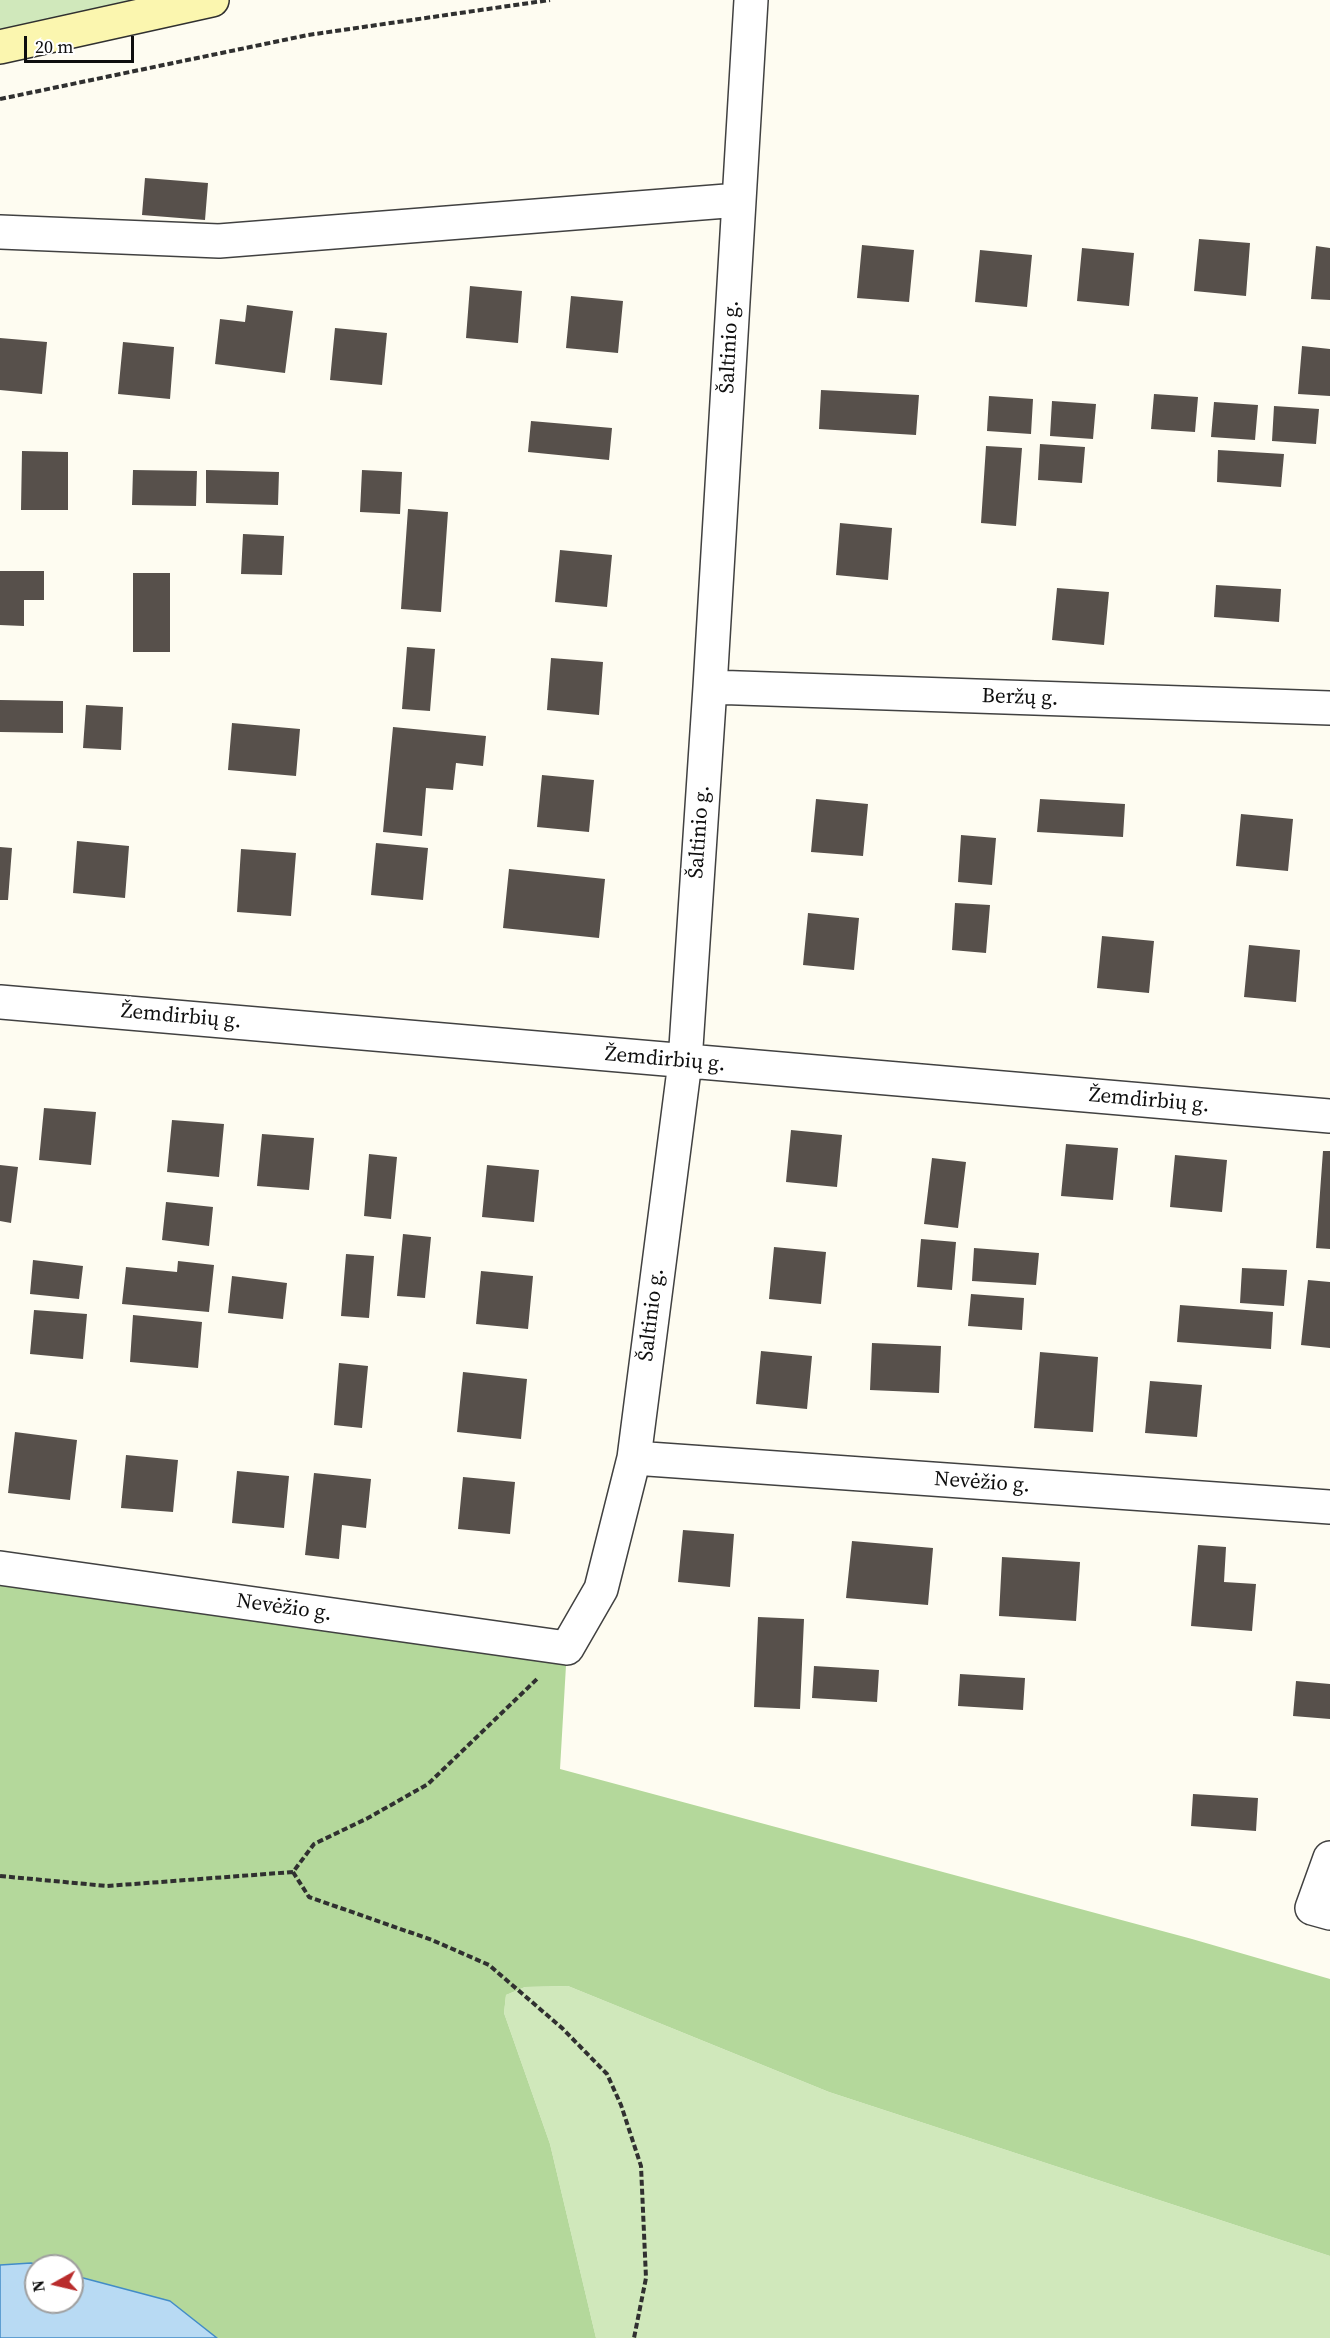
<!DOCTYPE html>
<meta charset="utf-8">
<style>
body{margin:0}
#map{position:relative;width:1330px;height:2338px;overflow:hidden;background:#fefcf1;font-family:"Source Serif 4",serif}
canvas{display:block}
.north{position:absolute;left:24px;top:2254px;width:60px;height:60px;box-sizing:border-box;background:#fff;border:2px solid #9f9f9f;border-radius:50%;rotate:262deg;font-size:16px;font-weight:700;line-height:24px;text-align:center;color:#0e0e0e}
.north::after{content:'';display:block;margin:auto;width:21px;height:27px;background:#b92c2c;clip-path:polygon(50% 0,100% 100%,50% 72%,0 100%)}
.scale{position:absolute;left:24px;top:36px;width:110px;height:27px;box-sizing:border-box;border:3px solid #0e0e0e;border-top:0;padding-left:8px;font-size:18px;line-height:21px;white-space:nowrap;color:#0e0e0e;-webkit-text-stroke:4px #fff;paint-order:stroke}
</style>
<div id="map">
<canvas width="1330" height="2338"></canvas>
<div class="north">N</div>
<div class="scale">20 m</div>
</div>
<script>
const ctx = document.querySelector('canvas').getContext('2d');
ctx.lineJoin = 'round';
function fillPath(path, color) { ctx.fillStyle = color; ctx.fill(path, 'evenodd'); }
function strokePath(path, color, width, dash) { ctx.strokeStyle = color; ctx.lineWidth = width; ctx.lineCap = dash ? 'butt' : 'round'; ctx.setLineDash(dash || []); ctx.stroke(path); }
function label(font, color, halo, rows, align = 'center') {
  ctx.font = font + ' "Source Serif 4",serif'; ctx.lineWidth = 6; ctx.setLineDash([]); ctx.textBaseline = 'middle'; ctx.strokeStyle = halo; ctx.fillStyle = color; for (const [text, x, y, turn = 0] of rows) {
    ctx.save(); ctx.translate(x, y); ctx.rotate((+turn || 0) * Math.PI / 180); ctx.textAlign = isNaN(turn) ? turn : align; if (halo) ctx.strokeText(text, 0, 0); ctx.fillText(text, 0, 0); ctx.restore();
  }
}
fillPath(new Path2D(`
 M 0,0 L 212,0 L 0,47 Z
 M 568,1986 L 829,2092 L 1330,2256 L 1330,2338 L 596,2338 L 550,2144 L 504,2013 L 506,1995 L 525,1987 Z`), '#d0e8bb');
fillPath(new Path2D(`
 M 0,1568 L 567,1648 L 560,1769 L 1192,1939 L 1330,1979 L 1330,2256 L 829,2092 L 568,1986 L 525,1987 L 506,1995 L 504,2013 L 550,2144 L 596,2338 L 217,2338 L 169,2301 L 72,2275 L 72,2266 C 47,2266 24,2264 0,2265 Z`), '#b4d89b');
const water = new Path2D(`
 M 31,2263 L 41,2266 L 36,2266 L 36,2302 L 72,2302 L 72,2275 L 170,2301 L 217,2338 L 0,2338 L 0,2265 Z`);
fillPath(water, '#b8daf3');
strokePath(water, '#428cc7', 1.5);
fillPath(new Path2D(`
 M 145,178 L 208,183 L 205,220 L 142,215 Z
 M 1199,239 L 1250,243 L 1246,296 L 1194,291 Z
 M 862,245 L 914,250 L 909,302 L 857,298 Z
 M 1316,246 L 1330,248 L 1330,300 L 1311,299 Z
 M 1082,248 L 1134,253 L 1129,306 L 1077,301 Z
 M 980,250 L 1032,255 L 1027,307 L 975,302 Z
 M 470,286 L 522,291 L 518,343 L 466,338 Z
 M 571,296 L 623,301 L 618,353 L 566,348 Z
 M 247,305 L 293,311 L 285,373 L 215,364 L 220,319 L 245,322 Z
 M 335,328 L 387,333 L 382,385 L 330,380 Z
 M 0,338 L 47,342 L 42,394 L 0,390 Z
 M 123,342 L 174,347 L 170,399 L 118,394 Z
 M 1302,346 L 1330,349 L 1330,396 L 1298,394 Z
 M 821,390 L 919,395 L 916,435 L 819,429 Z
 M 1154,394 L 1198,397 L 1195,432 L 1151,429 Z
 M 989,396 L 1033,399 L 1031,434 L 987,431 Z
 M 1052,401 L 1096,404 L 1093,439 L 1050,436 Z
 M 1214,402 L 1258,405 L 1255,440 L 1211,437 Z
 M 1274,406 L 1319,409 L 1316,444 L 1272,441 Z
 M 531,421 L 612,428 L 609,460 L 528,452 Z
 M 1040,444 L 1085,447 L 1082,483 L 1038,480 Z
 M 986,446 L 1022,448 L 1016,526 L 981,523 Z
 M 1218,450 L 1284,454 L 1281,487 L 1217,482 Z
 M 22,451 L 68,452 L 68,510 L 21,510 Z
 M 133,470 L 197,471 L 196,506 L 132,505 Z
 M 206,470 L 279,472 L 278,505 L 206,503 Z
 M 362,470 L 402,472 L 400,514 L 360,512 Z
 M 408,509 L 448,512 L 441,612 L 401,609 Z
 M 840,523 L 892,528 L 888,580 L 836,575 Z
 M 243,534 L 284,536 L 282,575 L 241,574 Z
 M 560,550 L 612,555 L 607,607 L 555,602 Z
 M 0,571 L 44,571 L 44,600 L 24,600 L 24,626 L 0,625 Z
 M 133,573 L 170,573 L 170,652 L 133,652 Z
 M 1216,585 L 1281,589 L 1279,622 L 1214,617 Z
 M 1057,588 L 1109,592 L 1104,645 L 1052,640 Z
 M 407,647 L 435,649 L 430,711 L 402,709 Z
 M 551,658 L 603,662 L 599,715 L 547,710 Z
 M 0,700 L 63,701 L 63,733 L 0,732 Z
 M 86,705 L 123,707 L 121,750 L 83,748 Z
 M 232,723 L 300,729 L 296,776 L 228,770 Z
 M 393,727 L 486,736 L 483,766 L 456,763 L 453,790 L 426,788 L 422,836 L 383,832 Z
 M 542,775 L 594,780 L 589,832 L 537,827 Z
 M 816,799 L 868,804 L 863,856 L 811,852 Z
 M 1040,799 L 1125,804 L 1123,837 L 1037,832 Z
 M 1241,814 L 1293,819 L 1288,871 L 1236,866 Z
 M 961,835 L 996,838 L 992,885 L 958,882 Z
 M 77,841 L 129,846 L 125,898 L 73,893 Z
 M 376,843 L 428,848 L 423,900 L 371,895 Z
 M 0,847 L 12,848 L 8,900 L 0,900 Z
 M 241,849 L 296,853 L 291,916 L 237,912 Z
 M 509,869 L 605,879 L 599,938 L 503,928 Z
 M 955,903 L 990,905 L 986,953 L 952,950 Z
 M 808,913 L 859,918 L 854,970 L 803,965 Z
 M 1102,936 L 1154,941 L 1149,993 L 1097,988 Z
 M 1249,945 L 1300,950 L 1296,1002 L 1244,997 Z
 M 44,1108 L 96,1112 L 91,1165 L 39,1160 Z
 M 172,1120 L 224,1124 L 219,1177 L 167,1172 Z
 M 791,1130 L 842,1135 L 837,1187 L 786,1182 Z
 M 262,1134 L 314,1138 L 309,1190 L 257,1186 Z
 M 1066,1144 L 1118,1148 L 1113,1200 L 1061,1196 Z
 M 1323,1151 L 1330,1151 L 1330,1249 L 1316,1248 Z
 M 369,1154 L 397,1157 L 391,1219 L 364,1216 Z
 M 1175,1155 L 1227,1160 L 1222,1212 L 1170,1207 Z
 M 932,1158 L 966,1162 L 958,1228 L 924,1224 Z
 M 0,1165 L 18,1167 L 11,1223 L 0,1221 Z
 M 487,1165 L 539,1170 L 534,1222 L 482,1217 Z
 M 166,1202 L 213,1207 L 209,1246 L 162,1240 Z
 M 403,1234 L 431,1237 L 425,1298 L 397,1296 Z
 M 921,1239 L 956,1242 L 952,1290 L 917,1287 Z
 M 774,1247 L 826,1252 L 821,1304 L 769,1299 Z
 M 974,1248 L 1039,1253 L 1036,1285 L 972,1281 Z
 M 346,1254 L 374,1256 L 369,1318 L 341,1316 Z
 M 33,1260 L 83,1266 L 79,1299 L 30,1294 Z
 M 178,1261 L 214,1265 L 209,1312 L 122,1304 L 126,1267 L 177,1272 Z
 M 1242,1268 L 1287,1270 L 1284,1306 L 1240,1303 Z
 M 481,1271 L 533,1276 L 528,1329 L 476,1324 Z
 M 232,1276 L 287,1283 L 283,1319 L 228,1313 Z
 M 1308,1280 L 1330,1282 L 1330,1348 L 1301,1345 Z
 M 971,1294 L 1024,1298 L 1022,1330 L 968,1326 Z
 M 1180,1305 L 1273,1312 L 1271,1349 L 1177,1342 Z
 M 34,1310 L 87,1314 L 83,1359 L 30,1354 Z
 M 133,1315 L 202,1322 L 198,1368 L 130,1362 Z
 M 872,1343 L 941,1346 L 939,1393 L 870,1390 Z
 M 761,1351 L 812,1356 L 807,1409 L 756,1404 Z
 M 1040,1352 L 1098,1357 L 1093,1432 L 1034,1428 Z
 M 339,1363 L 368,1366 L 362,1428 L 334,1425 Z
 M 463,1372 L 527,1379 L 521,1439 L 457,1432 Z
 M 1150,1381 L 1202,1385 L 1197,1437 L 1145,1433 Z
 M 15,1432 L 77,1440 L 70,1500 L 8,1493 Z
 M 126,1455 L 178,1460 L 173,1512 L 121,1508 Z
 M 237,1471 L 289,1476 L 284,1528 L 232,1523 Z
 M 314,1473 L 371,1479 L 366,1528 L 342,1525 L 339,1559 L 305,1555 Z
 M 463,1477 L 515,1482 L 510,1534 L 458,1529 Z
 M 683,1530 L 734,1534 L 730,1587 L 678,1582 Z
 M 852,1541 L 933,1548 L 928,1605 L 846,1598 Z
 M 1198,1545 L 1226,1547 L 1224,1582 L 1256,1584 L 1252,1631 L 1191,1626 Z
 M 1002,1557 L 1080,1562 L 1076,1621 L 999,1616 Z
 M 758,1617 L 804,1619 L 800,1709 L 754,1707 Z
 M 814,1666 L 879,1670 L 877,1702 L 812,1698 Z
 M 960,1674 L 1025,1678 L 1023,1710 L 958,1706 Z
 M 1296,1681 L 1330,1684 L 1330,1719 L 1293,1716 Z
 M 1193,1794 L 1258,1798 L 1256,1831 L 1191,1826 Z`), '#57504b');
const street = new Path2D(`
 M 0,232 L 219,241 L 739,200
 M 710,687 L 1330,708
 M 0,1002 L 1330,1116
 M 634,1458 L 1330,1507
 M 0,1568 L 567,1648 L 601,1589 L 634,1458 L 685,1062 L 710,687 L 751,0
 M 1330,1858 L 1312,1908 L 1330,1913`);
const secondary = new Path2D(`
 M 0,47 L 212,0`);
strokePath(street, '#414141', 36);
strokePath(secondary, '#303030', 36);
strokePath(new Path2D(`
 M 0,99 L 308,35 L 550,0
 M 293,1872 L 309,1897 L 432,1940 L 489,1965 L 562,2028 L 607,2074 L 621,2105 L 641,2166 L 646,2278 L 634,2338
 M 0,1876 L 107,1886 L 293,1872 L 314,1844 L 368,1818 L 428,1784 L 537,1679`), '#303030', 4, [6, 3]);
strokePath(street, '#fff', 33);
strokePath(secondary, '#fbf6af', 33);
label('21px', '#0e0e0e', '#fff', [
 ["Šaltinio g.",730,347,-87],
 ["Beržų g.",1020,698,2],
 ["Šaltinio g.",700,832,-86],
 ["Žemdirbių g.",181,1017,5],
 ["Žemdirbių g.",665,1060,5],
 ["Žemdirbių g.",1149,1101,5],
 ["Šaltinio g.",652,1315,-83],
 ["Nevėžio g.",982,1483,4],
 ["Nevėžio g.",284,1608,8]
]);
</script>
